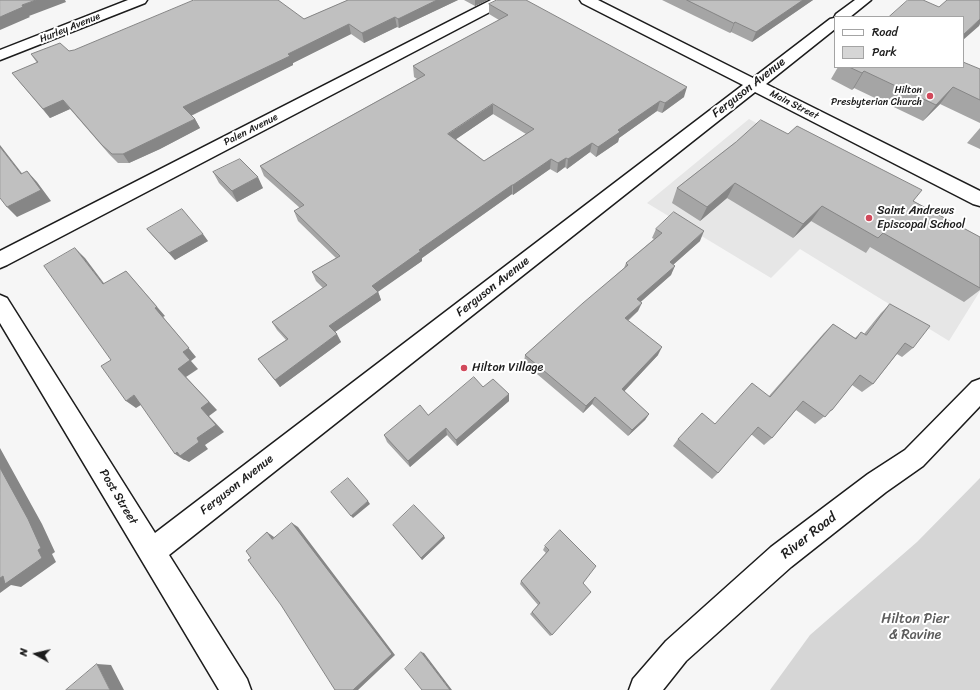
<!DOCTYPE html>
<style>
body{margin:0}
#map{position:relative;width:980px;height:690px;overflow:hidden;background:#f6f6f6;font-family:Sriracha,sans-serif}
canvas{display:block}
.legend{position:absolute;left:834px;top:16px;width:130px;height:52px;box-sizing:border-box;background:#fff;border:1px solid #a4a4a4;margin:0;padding:5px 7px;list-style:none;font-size:12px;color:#1c1c1c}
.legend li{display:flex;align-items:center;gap:8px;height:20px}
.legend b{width:20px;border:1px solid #a4a4a4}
.north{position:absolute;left:16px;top:634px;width:40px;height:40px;-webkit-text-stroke:3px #fff;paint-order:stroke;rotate:278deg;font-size:11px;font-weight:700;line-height:16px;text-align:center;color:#1c1c1c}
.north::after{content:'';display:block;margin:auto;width:14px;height:18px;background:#1c1c1c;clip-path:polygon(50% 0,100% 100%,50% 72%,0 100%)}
</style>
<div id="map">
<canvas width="980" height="690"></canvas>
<ul class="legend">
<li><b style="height:5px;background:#fff"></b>Road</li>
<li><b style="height:11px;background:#d6d6d6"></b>Park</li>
</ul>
<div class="north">N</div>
</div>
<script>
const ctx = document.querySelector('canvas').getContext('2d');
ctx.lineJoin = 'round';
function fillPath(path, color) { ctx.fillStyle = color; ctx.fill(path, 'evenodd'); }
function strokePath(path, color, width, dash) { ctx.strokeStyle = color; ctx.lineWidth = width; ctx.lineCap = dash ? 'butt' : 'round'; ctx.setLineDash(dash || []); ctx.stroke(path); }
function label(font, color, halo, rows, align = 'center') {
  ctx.font = font + ' Sriracha,sans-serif'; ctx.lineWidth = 4; ctx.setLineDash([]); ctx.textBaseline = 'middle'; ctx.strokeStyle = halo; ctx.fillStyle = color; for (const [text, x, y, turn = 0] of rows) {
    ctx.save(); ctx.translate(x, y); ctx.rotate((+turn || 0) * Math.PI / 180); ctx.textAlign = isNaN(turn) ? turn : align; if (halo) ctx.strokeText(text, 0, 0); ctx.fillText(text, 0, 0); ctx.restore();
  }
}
fillPath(new Path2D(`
 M 749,119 L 980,243 L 980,291 L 949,341 L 800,249 L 771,278 L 647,203 Z`), '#e6e6e6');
fillPath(new Path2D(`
 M 980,478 L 980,690 L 770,690 L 810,635 L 917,542 Z`), '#d6d6d6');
const minor = new Path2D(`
 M 128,0 L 147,0 L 145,3 L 0,60 L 0,50 Z
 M 491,0 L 509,0 L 507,3 L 7,265 L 0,268 L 0,251 Z
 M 580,0 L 598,0 L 753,78 L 830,19 L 834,18 L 836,14 L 855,0 L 871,0 L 850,17 L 835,17 L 835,29 L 766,84 L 980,191 L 980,206 L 973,204 L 755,92 L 169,555 L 247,679 L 251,690 L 219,690 L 0,323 L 0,295 L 7,298 L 155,533 L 743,85 L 582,3 Z
 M 980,379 L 980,406 L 923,466 L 886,492 L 791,567 L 686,661 L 663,690 L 629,690 L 633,679 L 666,641 L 771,547 L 868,474 L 905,450 L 972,382 Z`);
strokePath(minor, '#1c1c1c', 3);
fillPath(minor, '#fff');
fillPath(new Path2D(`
 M 348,0 L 458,0 L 399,28 L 397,27 L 364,43 L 351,34 L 293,63 L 293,65 L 191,116 L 195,119 L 200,128 L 160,149 L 129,163 L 118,163 L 109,154 L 70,109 L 50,118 L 12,73 L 37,63 L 31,54 L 69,51 L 304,19 Z
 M 464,0 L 488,0 L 475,6 Z
 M 662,0 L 813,0 L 752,42 L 731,32 L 730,33 Z
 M 489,4 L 684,97 L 662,113 L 657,111 L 619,138 L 618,142 L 596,157 L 590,152 L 567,169 L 565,167 L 557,173 L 550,169 L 513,195 L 512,194 L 422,258 L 422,261 L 378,291 L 381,300 L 335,332 L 341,342 L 280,387 L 258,359 L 286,340 L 277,330 L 272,322 L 323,288 L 316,281 L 312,272 L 336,258 L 298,221 L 294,211 L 300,208 L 264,176 L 260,166 L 417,79 L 414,77 L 413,66 L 499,20 L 489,14 ZM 493,114 L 526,134 L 484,161 L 456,139 Z
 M 838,67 L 963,67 L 980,69 L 980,123 L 940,104 L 923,121 L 854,88 L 852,90 L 831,79 Z
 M 980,128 L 980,149 L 967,143 Z
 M 736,142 L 913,201 L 980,237 L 980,290 L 964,302 L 870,247 L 866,253 L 811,221 L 793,238 L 727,198 L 700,221 L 672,203 L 677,188 Z
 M 213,172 L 263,188 L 237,202 L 219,183 Z
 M 147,229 L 208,241 L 175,260 L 153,236 Z
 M 656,229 L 700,241 L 673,265 L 671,275 L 640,302 L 638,311 L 628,321 L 658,355 L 624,391 L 649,414 L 645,420 L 628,436 L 592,404 L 583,413 L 524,363 L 525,355 L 624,268 L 626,263 L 654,239 L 652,238 Z
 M 890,304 L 913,348 L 902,357 L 897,354 L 873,384 L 862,392 L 852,385 L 832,410 L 815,424 L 796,410 L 772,438 L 764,445 L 751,434 L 718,473 L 712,479 L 673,446 L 678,439 L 715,424 L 769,396 L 824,333 L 833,324 L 855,338 L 861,332 L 864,334 L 881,313 Z
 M 483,387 L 509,394 L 509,401 L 457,446 L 447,435 L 410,467 L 387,442 L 384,435 L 428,415 Z
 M 393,525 L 445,538 L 422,560 Z
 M 545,546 L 583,583 L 552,635 L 550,636 L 530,614 L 538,605 L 520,584 L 521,581 L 546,553 L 543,550 Z`), '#a5a5a5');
fillPath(new Path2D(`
 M 36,0 L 65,0 L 66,2 L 29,16 L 30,17 L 0,30 L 0,17 L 22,5 Z
 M 437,0 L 458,0 L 399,28 L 398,19 Z
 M 475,0 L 488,0 L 475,6 Z
 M 803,0 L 813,0 L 752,42 L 756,32 Z
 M 395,17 L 397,27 L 364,43 L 362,33 Z
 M 980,19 L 980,24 L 979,26 L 963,40 L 963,35 Z
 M 735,22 L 731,32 L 730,33 L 734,23 Z
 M 349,24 L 351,34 L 293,63 L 293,65 L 188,117 L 183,107 L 288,54 Z
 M 864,71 L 854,88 L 852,90 L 862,73 Z
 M 687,87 L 684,97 L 662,113 L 665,103 Z
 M 953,87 L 940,104 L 923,121 L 936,105 Z
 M 63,100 L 70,109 L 50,118 L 43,109 Z
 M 660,101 L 657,111 L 619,138 L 618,142 L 596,157 L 598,147 L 618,130 Z
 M 493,104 L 493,114 L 449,144 L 448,134 Z
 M 195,119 L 200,128 L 160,149 L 129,163 L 123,154 Z
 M 592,143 L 590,152 L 567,169 L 568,159 Z
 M 0,145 L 31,185 L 21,174 L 0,147 Z
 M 566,158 L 565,167 L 557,173 L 558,163 Z
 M 551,159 L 550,169 L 513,195 L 513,185 Z
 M 27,171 L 37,182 L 51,201 L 17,217 L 7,207 Z
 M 258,177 L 263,188 L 237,202 L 232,191 Z
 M 735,183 L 727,198 L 700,221 L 707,207 Z
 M 512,185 L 512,194 L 422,258 L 422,261 L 375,294 L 372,286 L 419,250 Z
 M 822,206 L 811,221 L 793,238 L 803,224 Z
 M 704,231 L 700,241 L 666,271 L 670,262 Z
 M 203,234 L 208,241 L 175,260 L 169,253 Z
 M 75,248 L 85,258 L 112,294 L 103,284 Z
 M 675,266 L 671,275 L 634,308 L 637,299 Z
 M 126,271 L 165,316 L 163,317 L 196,357 L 191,361 L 198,369 L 186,377 L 217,410 L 209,416 L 224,432 L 205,445 L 208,449 L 189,462 L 185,460 L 184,460 L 175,454 L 197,438 L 201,408 L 178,369 L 183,352 L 155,308 Z
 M 378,292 L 381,300 L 332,334 L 329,326 Z
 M 642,303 L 638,311 L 621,326 L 625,318 Z
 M 337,334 L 341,342 L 280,387 L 275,380 Z
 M 662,347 L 658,355 L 619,397 L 622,389 Z
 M 509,394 L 509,401 L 457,446 L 456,440 Z
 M 134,395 L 144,403 L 136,408 L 126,401 Z
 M 595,397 L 592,404 L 583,413 L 586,406 Z
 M 649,414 L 645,420 L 628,436 L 632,430 Z
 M 446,428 L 447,435 L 410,467 L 408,461 Z
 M 0,448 L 42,524 L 55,552 L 52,554 L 56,562 L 21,587 L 11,585 L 0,593 L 0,578 L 38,550 L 0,468 Z
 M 368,501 L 370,504 L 353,518 L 351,516 Z
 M 292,523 L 298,527 L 395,655 L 358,690 L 353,690 Z
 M 267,532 L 274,537 L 279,544 L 272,539 Z
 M 444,536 L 445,538 L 422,560 L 421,558 Z
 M 421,652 L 424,653 L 452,690 L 450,690 Z
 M 97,664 L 111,665 L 124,690 L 110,690 Z`), '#868686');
const building = new Path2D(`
 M 0,0 L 36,0 L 22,5 L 23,7 L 0,17 Z
 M 194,0 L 278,0 L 304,19 L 348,0 L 437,0 L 398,19 L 395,17 L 362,33 L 349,24 L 288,54 L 290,56 L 183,107 L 195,119 L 154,139 L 123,154 L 112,154 L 102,145 L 63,100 L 43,109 L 12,73 L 38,62 L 31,54 L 60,43 L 69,51 L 74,50 Z
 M 497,0 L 526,0 L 687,87 L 665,103 L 660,101 L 618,130 L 620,132 L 598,147 L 592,143 L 568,159 L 566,158 L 558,163 L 551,159 L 513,185 L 512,185 L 419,250 L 421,251 L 372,286 L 378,292 L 329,326 L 337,334 L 275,380 L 258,359 L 288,339 L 272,322 L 327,285 L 312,272 L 340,256 L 294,211 L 304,205 L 260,166 L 425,75 L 413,66 L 508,15 L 489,4 ZM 493,104 L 534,129 L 484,161 L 448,134 Z
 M 687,0 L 803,0 L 756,32 L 735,22 L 734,23 Z
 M 908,0 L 923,0 L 939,7 L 947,0 L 980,0 L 980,19 L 963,35 L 963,17 L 889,17 Z
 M 963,62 L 980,69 L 980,100 L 953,87 L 936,105 L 864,71 L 862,73 L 849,67 L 963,67 Z
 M 761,120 L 788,134 L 797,126 L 922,190 L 913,201 L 980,237 L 980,288 L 883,233 L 878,238 L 822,206 L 803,224 L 735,183 L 707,207 L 677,188 L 736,142 Z
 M 0,147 L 21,174 L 27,171 L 41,190 L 7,207 L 0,198 Z
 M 240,159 L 258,177 L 232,191 L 213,172 Z
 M 182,209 L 203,234 L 169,253 L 147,229 Z
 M 674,212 L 704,231 L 670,262 L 675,266 L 637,299 L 642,303 L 625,318 L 662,347 L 622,389 L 649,414 L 632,430 L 595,397 L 586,406 L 525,355 L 583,303 L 628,265 L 626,263 L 662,233 L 656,229 Z
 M 75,248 L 103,284 L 126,271 L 157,307 L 155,308 L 189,348 L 183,352 L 190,360 L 178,369 L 209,402 L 201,408 L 216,425 L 197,438 L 199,442 L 180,456 L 177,452 L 175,454 L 134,395 L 126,401 L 101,366 L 111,360 L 44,266 Z
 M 890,304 L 930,326 L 913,348 L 905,343 L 873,384 L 860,375 L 832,410 L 831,410 L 825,417 L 803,401 L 772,438 L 758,427 L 718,473 L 678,439 L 702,413 L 715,424 L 752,383 L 770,397 L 833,324 L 856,339 L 861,332 L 866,335 Z
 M 474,377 L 483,387 L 493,379 L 509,394 L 456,440 L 446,428 L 408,461 L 384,435 L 420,405 L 428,415 Z
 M 0,468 L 28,519 L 41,548 L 38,550 L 42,558 L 5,584 L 3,576 L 0,578 Z
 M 348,478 L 368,501 L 351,516 L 331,492 Z
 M 414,505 L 444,536 L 421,558 L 393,525 Z
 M 292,523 L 392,654 L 353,690 L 335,690 L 281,605 L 248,560 L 251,558 L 246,551 L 267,532 L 272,539 Z
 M 560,530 L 596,566 L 583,583 L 591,592 L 552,635 L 532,612 L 540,603 L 521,581 L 549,550 L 545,546 Z
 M 421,652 L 450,690 L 422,690 L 405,669 Z
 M 97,664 L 110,690 L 66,690 Z`);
fillPath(building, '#c0c0c0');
strokePath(building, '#868686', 1);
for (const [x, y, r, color] of [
 [930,96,4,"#d1495b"],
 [869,218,4,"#d1495b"],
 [464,368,4,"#d1495b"]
]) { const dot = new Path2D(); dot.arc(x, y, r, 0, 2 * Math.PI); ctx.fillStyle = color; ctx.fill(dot); strokePath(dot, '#fff', 1.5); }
label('10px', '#1c1c1c', '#fff', [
 ["Hurley Avenue",70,28,-22],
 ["Main Street",794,105,27],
 ["Palen Avenue",251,130,-27]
]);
label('10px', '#1c1c1c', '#fff', [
 ["Hilton",922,90],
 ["Presbyterian Church",922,102]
], 'right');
label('12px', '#1c1c1c', '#fff', [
 ["Ferguson Avenue",749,88,-38],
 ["Ferguson Avenue",493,287,-38],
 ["Ferguson Avenue",237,485,-38],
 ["Post Street",118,497,59]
]);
label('12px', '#1c1c1c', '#fff', [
 ["Saint Andrews",877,211],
 ["Episcopal School",877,225],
 ["Hilton Village",472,368]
], 'left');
label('14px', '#1c1c1c', '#fff', [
 ["River Road",809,536,-38]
]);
label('14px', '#5d5d5d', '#fff', [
 ["Hilton Pier",915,619],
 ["& Ravine",915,635]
]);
</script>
